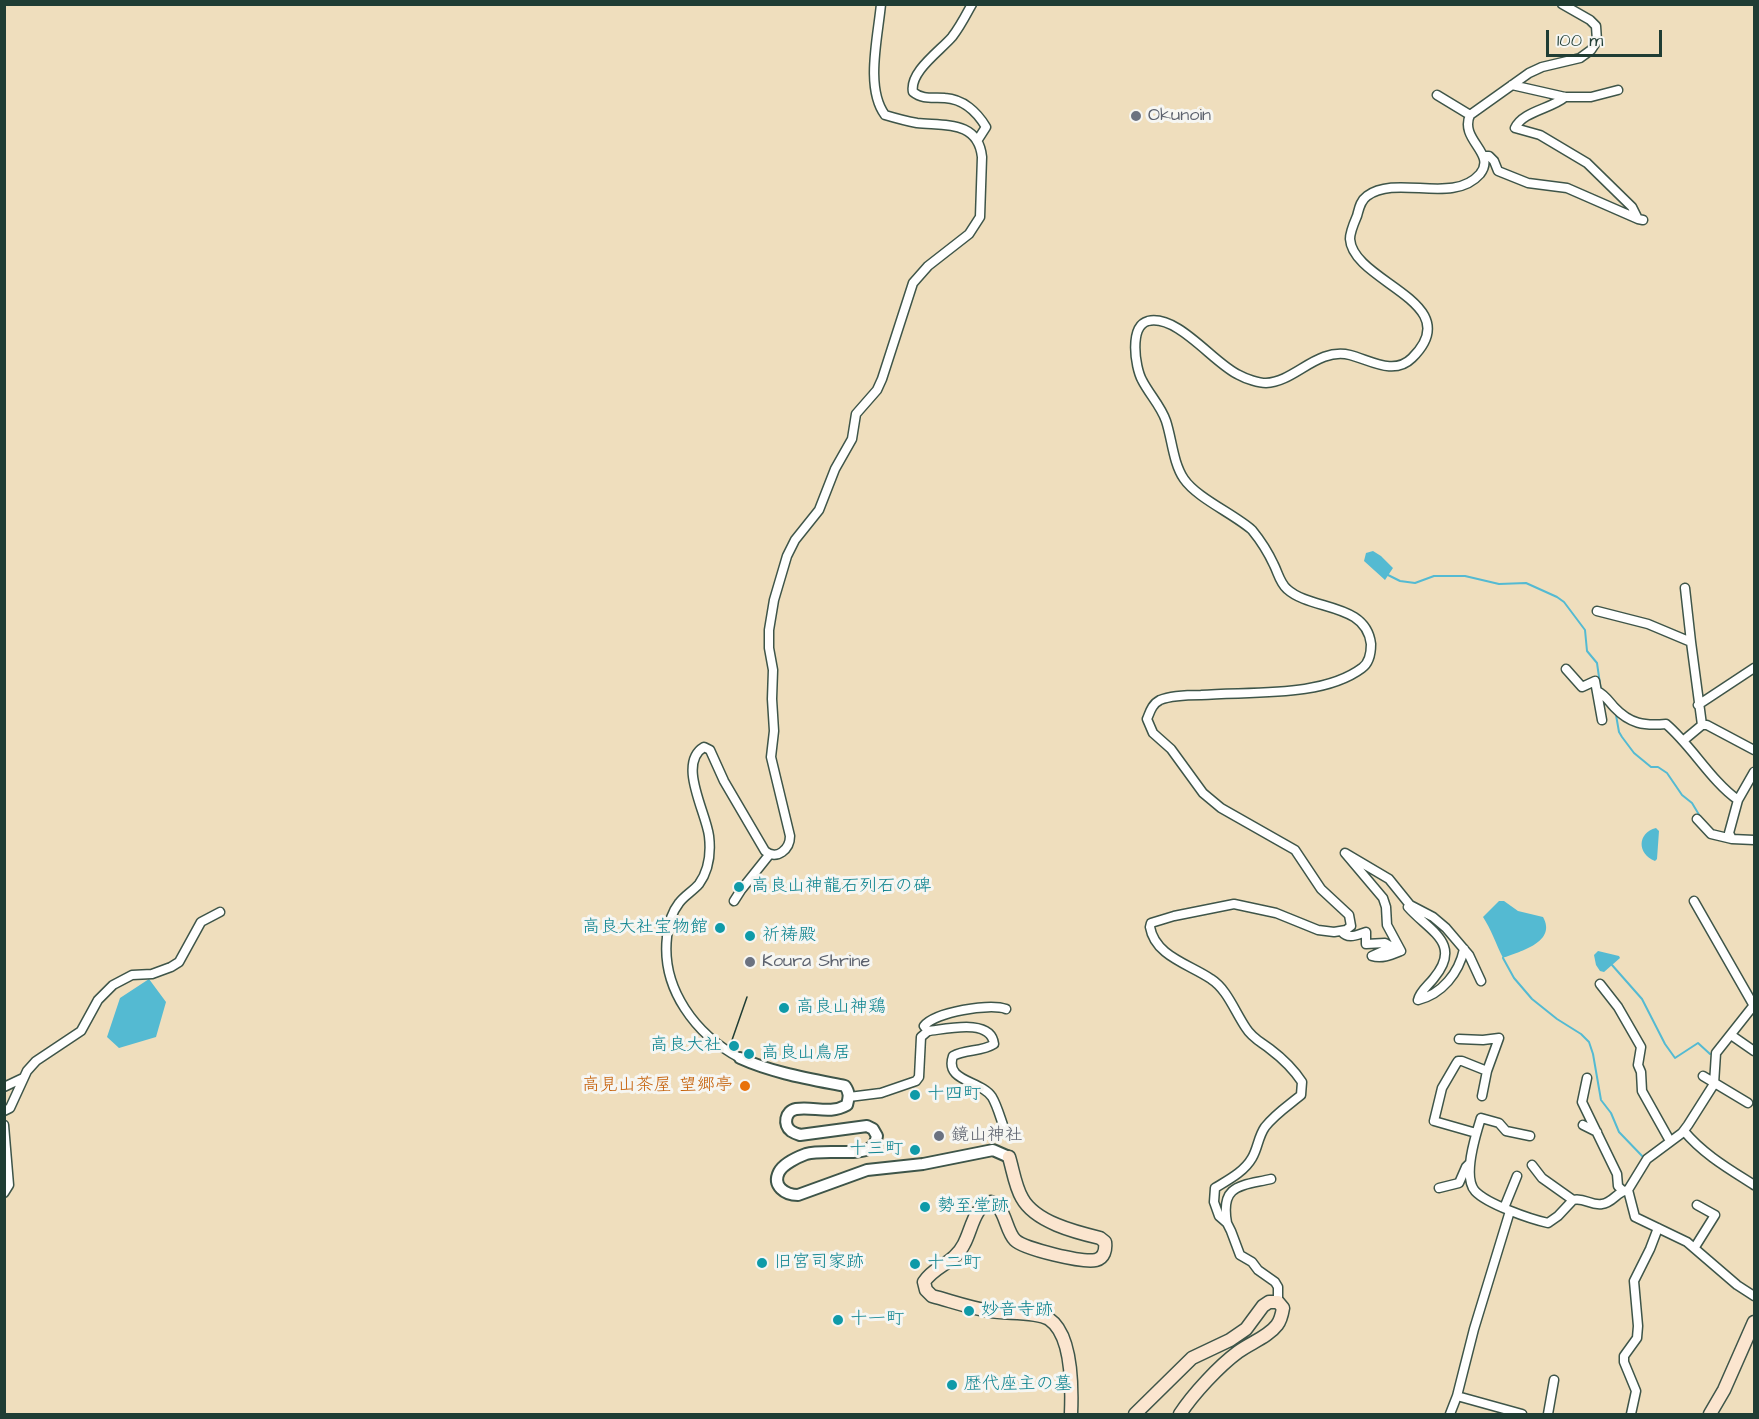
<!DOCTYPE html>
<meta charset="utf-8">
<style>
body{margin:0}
#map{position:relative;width:1759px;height:1419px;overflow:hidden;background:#efdebd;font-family:"Architects Daughter",sans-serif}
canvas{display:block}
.frame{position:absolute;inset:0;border:6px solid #1f3d34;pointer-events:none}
.scale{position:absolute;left:1546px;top:30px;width:116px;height:27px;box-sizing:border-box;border:3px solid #1f3d34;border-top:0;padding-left:8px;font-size:18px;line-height:21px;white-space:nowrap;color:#1f3d34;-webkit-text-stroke:4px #f6f6f2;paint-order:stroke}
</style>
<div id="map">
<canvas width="1759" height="1419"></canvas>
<div class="frame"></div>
<div class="scale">100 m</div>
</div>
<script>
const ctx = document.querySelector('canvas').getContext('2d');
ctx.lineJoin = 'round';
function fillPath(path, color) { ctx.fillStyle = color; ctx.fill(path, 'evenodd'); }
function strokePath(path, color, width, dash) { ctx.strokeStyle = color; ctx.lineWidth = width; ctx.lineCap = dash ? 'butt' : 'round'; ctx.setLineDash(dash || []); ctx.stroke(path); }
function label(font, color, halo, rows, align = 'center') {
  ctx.font = font + ' "Architects Daughter","Klee One",sans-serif'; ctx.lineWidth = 6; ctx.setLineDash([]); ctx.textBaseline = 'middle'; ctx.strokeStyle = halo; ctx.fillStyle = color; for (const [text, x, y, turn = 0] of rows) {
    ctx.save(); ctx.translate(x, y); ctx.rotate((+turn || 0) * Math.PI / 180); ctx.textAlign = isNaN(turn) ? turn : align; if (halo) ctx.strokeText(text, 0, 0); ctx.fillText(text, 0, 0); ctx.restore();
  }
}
fillPath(new Path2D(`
 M 1373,551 L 1381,556 L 1393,568 L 1385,580 L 1364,561 L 1366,553 Z
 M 1656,828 L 1659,831 L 1657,859 L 1655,861 C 1637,854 1637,833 1656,828 Z
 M 1499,901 L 1504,901 L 1518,911 L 1543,917 C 1557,942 1521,951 1503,958 C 1496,944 1491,929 1483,917 Z
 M 1598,951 L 1619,956 L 1620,958 L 1604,972 L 1600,971 L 1596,965 L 1594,955 Z
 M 149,979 L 166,1002 L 156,1037 L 119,1048 L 107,1037 L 120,998 Z`), '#54bad2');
strokePath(new Path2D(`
 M 1388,575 L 1400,581 L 1415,583 L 1434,576 L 1465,576 L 1499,584 L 1526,583 L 1557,597 L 1564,602 L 1585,630 L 1587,651 L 1597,663 L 1601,691
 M 1616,715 L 1619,732 L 1622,737 L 1634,753 L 1651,767 L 1658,767 L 1667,773 L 1682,795 L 1692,803 L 1701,818
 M 1503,958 L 1514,978 L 1532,999 L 1557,1019 L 1581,1034 L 1589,1042 L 1593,1054 L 1601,1100 L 1611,1113 L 1619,1132 L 1645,1159
 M 1612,965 L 1642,999 L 1665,1044 L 1675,1058 L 1698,1043 L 1710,1054`), '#54bad2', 2);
const minor = new Path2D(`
 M 972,4 C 966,15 960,27 952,37 C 940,51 909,72 913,92 C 923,100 933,97 945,98 C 963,99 977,112 986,127 L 977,141
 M 1512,85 L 1565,97 L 1591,97 L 1618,90
 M 1437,95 L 1470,115
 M 1565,97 C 1551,109 1523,111 1515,128 L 1540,135 L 1587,163 L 1632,207 L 1638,219 L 1643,220
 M 1484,156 L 1489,156 L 1494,161 L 1498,171 L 1528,183 L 1567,188 L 1638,219
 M 1685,588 L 1691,642
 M 1597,611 L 1648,624 L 1691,642 L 1702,725
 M 1566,669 L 1582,687 L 1595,681 L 1602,720
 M 1597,691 C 1604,694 1608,700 1614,707 C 1630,724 1644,726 1666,724 C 1692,746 1711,781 1738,800 L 1729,833 L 1732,839 L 1754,840
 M 1698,705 L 1754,668
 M 1684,740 L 1702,725 L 1707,725 L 1754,750
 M 1738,800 L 1754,772
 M 1697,819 L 1711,834 L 1732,839
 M 734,901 L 741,890 L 769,855
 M 1694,901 L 1754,1006
 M 1408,907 C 1429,931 1463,943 1434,978 C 1429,985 1420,991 1418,1000 C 1442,994 1459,973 1464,949
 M 1341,931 C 1349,940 1356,935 1366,932 L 1366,944 L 1385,943 L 1392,947 L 1372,956 C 1382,959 1391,955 1401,951 L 1387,925 L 1386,907 L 1383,898 L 1345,853 L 1389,879 L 1410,905 L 1433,917 L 1446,928 L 1469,955 L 1481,981
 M 1600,984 L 1618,1007 L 1641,1047 L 1638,1065 L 1641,1072 L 1642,1091 L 1670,1141
 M 1754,1005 L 1716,1053 L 1714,1084 L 1688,1125 L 1682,1133 L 1647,1159 L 1628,1190 L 1635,1217 L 1687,1242 L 1737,1285 L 1754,1296
 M 928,1031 L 924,1026 C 935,1012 990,1003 1006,1009
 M 1731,1035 L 1754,1051
 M 1459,1039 L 1483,1040 L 1499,1038 L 1487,1071 L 1462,1061 L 1458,1061 L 1456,1064 L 1442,1088 L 1434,1121 L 1476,1133
 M 740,1058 C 696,1035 661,989 667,937 C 668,926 672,912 679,903 C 684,896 693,891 699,884 C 709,870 711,853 709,836 C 706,812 677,763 704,747 L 710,750 L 724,781 L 765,851 C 777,861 790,849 790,836 L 771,757 L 774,731 L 772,699 L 773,670 L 769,648 L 769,630 L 774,600 L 787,556 L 795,540 L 819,510 L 835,469 L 852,439 L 856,414 L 877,390 L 882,379 L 913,283 L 928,266 L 969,234 L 980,217 L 982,157 C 978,120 944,126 917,123 C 906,121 895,118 885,115 C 865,88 878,37 881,4
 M 1703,1076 L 1748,1103
 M 1587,1078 L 1582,1102 L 1617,1174 L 1618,1186 L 1622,1190
 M 4,1087 L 23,1078
 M 1482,1096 L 1487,1071
 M 849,1097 L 881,1093 L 916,1081 L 919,1077 L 921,1037 L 928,1031 C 947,1029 991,1018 994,1044 C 982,1052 966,1049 953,1056 C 944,1082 981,1080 992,1097 C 998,1107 1001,1121 1006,1133
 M 4,1111 L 10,1108 L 27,1071 L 36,1061 L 81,1031 L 98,1000 L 113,985 L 132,975 L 152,974 L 171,967 L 179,962 L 201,922 L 220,912
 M 4,1125 L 9,1185 L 4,1193
 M 1583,1125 L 1597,1132
 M 1684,1131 C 1703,1154 1729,1169 1754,1185
 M 1530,1136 L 1506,1131 L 1499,1123 L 1481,1118 C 1476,1134 1462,1176 1475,1191 C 1487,1204 1530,1219 1548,1223 L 1558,1216 L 1573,1200 C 1584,1197 1591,1206 1602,1204 C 1613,1203 1617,1191 1628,1190
 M 1532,1165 L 1542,1178 L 1573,1200
 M 1439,1188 L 1459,1183 L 1466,1167 L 1469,1164
 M 1504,1208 L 1517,1176
 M 1227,1223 C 1220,1184 1241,1186 1271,1179
 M 1695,1247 L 1715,1215 L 1697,1205
 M 1278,1302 L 1278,1287 L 1275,1282 L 1258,1270 L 1252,1262 L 1240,1255 L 1231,1231 L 1227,1223 L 1219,1216 L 1214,1202 L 1215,1188 C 1228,1180 1244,1172 1252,1158 C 1258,1148 1258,1137 1265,1127 C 1275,1114 1289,1105 1301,1095 L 1302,1082 C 1294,1070 1282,1058 1270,1049 C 1261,1042 1252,1038 1246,1028 C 1235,1012 1227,989 1211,979 C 1189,964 1155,956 1150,927 L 1151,923 L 1174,916 L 1234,904 L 1276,913 L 1318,930 L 1334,932 L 1346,930 L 1351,926 L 1349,915 L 1321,889 L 1295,850 L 1221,808 L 1203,793 L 1171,749 L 1153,733 L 1147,719 C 1150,712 1152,704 1160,700 C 1170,696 1190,695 1201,695 C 1249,691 1322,698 1362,668 C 1369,663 1371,652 1371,644 C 1366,602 1311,611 1287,589 C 1280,583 1278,573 1274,565 C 1268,552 1261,541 1252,530 C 1234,514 1197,498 1184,479 C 1173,463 1172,439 1166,421 C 1161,406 1149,394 1142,380 C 1135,367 1129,326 1148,321 C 1178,314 1214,364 1239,375 C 1246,379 1259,383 1266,383 C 1295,382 1317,347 1350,355 C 1370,360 1394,376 1412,358 C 1469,302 1353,283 1350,239 C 1350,232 1354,223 1357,216 C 1359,209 1360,201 1367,196 C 1397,174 1453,205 1480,174 C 1497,153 1459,140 1470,115 L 1529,73 L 1542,67 L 1580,58 L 1591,50 L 1597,41 L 1596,26 L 1590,20 L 1562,4
 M 1457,1396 L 1522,1414
 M 1450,1414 L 1457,1396 L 1474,1329 L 1510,1211
 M 1548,1414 L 1554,1380
 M 1631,1414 L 1636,1391 L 1624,1362 L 1624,1356 L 1637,1338 L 1638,1326 L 1634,1281 L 1650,1249 L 1658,1228`);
const tertiary = new Path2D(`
 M 740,1058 C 773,1073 810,1079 845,1086 C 850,1093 849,1097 847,1105 C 829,1115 814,1106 796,1109 C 785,1111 783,1125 791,1131 C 794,1133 797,1134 800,1135 L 867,1126 L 873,1129 L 877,1136 C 876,1141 875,1145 870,1148 C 858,1156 823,1149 806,1154 C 798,1157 783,1164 779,1172 C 772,1186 785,1195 798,1195 L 867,1170 L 923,1164 L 993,1150 L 1009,1157`);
const secondary = new Path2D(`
 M 1009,1157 C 1013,1170 1015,1186 1022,1198 C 1035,1222 1075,1232 1100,1238 L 1105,1242 C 1106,1250 1104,1258 1096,1260 C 1083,1263 1024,1249 1015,1240 C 1005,1230 1006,1207 991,1202 C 974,1206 972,1229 964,1244 C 954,1264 935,1265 924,1282 L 926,1290 L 932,1296 C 951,1301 970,1308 990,1311 C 1005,1314 1036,1311 1049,1319 C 1073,1335 1072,1390 1071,1414
 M 1135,1414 L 1192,1358 L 1230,1340 L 1246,1329 L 1263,1306 L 1269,1302 L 1278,1302 L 1283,1308 C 1282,1314 1281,1320 1277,1325 C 1268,1337 1250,1343 1238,1352 C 1219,1366 1193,1394 1180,1414
 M 1710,1414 L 1724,1390 L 1754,1322`);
strokePath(minor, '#3e5549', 11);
strokePath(tertiary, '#3e5549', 14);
strokePath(secondary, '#3e5549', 15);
strokePath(minor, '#fff', 8);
strokePath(tertiary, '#fff', 10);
strokePath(secondary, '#fbe5cf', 12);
strokePath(new Path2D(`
 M 732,1040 L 747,997`), '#1f3d34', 1.5);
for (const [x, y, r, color] of [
 [1136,116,6,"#6b7280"],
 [739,887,6,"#0f9aa8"],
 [720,928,6,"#0f9aa8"],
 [750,936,6,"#0f9aa8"],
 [750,962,6,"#6b7280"],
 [784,1008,6,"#0f9aa8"],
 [734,1046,6,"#0f9aa8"],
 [749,1054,6,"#0f9aa8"],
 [745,1086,6,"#e8710a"],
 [915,1095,6,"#0f9aa8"],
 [939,1136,6,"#6b7280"],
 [915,1150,6,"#0f9aa8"],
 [925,1207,6,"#0f9aa8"],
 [762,1263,6,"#0f9aa8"],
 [915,1264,6,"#0f9aa8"],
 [969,1311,6,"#0f9aa8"],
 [838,1320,6,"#0f9aa8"],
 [952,1385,6,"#0f9aa8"]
]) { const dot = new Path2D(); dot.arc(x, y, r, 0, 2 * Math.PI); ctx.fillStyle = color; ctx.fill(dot); strokePath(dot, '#f6f6f2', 2); }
label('18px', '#5b616d', '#f6f6f2', [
 ["Okunoin",1148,116],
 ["Koura Shrine",762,962],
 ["鏡山神社",951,1136]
], 'left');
label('18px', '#0d838f', '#f6f6f2', [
 ["高良山神龍石列石の碑",751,887],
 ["高良大社宝物館",708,928,"right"],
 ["祈祷殿",762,936],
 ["高良山神鶏",796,1008],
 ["高良大社",722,1046,"right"],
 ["高良山鳥居",761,1054],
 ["十四町",927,1095],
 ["十三町",903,1150,"right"],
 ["勢至堂跡",937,1207],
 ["旧宮司家跡",774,1263],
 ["十二町",927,1264],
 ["妙音寺跡",981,1311],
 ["十一町",850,1320],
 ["歴代座主の墓",964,1385]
], 'left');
label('18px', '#c56008', '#f6f6f2', [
 ["高見山茶屋 望郷亭",733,1086]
], 'right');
</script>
